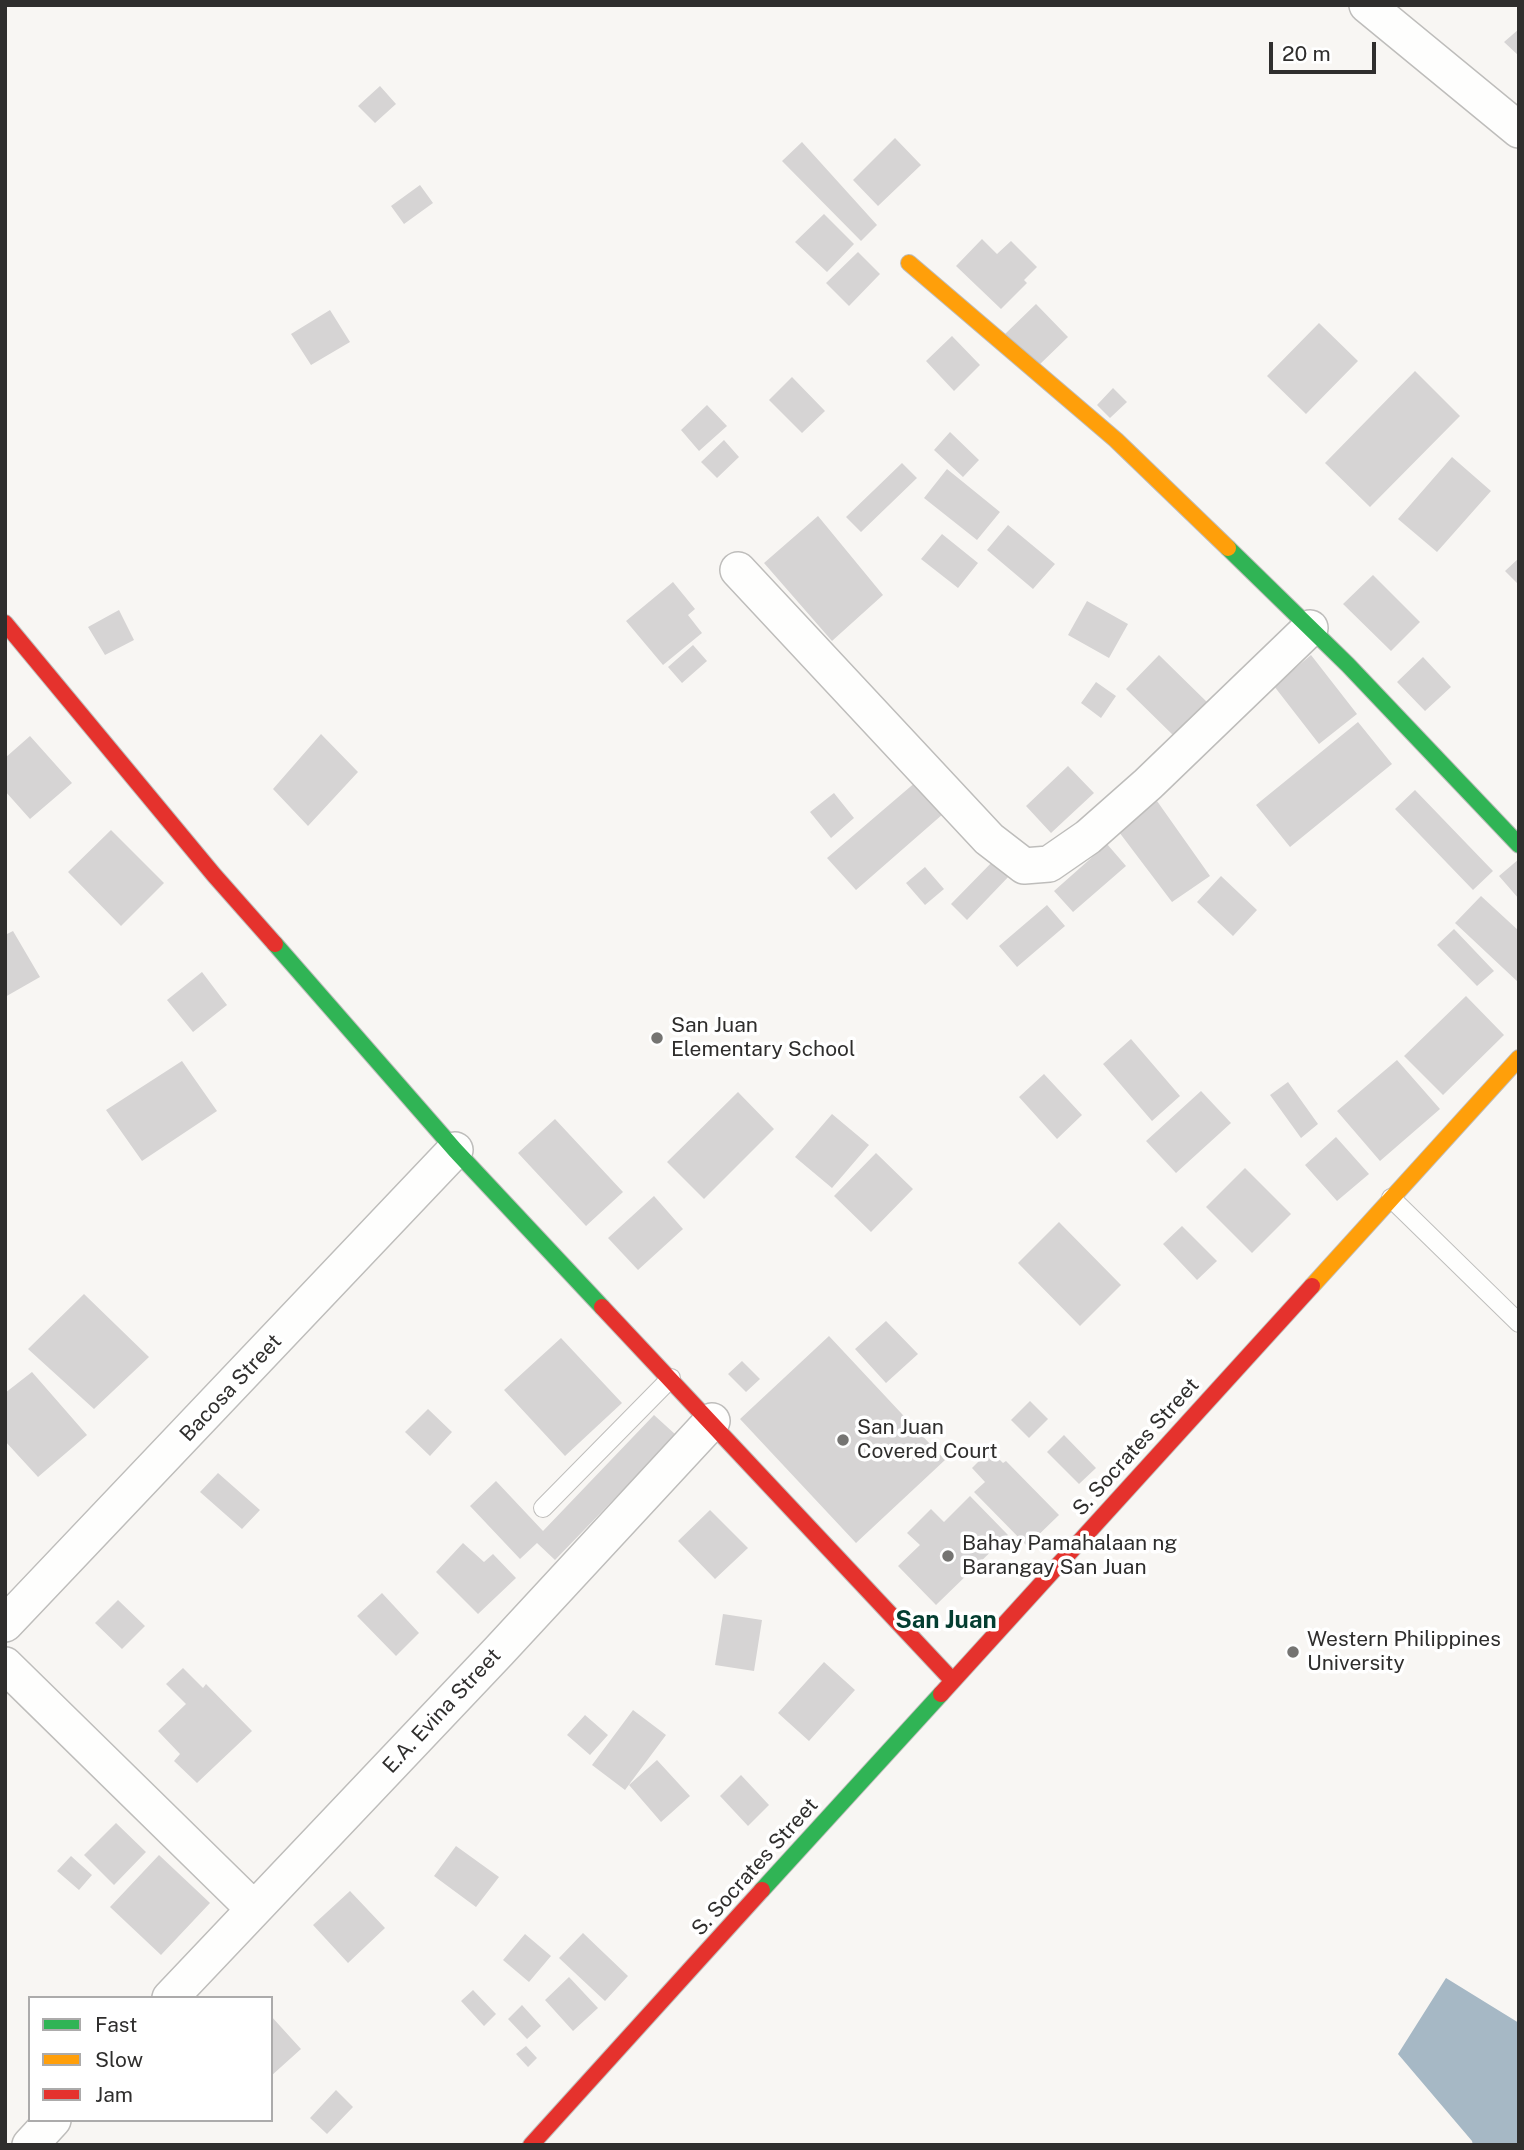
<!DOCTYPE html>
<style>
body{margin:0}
#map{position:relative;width:1524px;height:2150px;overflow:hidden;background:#f8f6f3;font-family:"Public Sans",sans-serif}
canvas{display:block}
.frame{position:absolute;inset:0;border:7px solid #2f2e2d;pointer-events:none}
.legend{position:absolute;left:28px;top:1996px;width:245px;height:126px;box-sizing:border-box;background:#fff;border:2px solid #acabab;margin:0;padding:9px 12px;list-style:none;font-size:21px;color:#2f2e2d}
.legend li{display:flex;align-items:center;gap:14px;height:35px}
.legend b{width:35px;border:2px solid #acabab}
.scale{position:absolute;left:1269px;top:42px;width:107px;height:32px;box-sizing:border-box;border:4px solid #2f2e2d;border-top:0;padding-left:9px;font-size:21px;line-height:24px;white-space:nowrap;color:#2f2e2d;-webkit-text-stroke:5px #fff;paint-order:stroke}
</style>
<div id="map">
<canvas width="1524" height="2150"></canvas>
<div class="frame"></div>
<ul class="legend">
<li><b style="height:9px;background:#30b455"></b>Fast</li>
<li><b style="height:9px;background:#ff9f0a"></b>Slow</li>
<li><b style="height:9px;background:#e5322d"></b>Jam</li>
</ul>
<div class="scale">20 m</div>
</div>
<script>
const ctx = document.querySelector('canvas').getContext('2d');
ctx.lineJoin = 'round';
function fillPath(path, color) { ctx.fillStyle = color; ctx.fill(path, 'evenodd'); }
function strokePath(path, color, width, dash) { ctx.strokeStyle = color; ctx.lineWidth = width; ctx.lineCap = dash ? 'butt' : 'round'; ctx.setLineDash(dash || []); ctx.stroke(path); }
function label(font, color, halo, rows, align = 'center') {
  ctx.font = font + ' "Public Sans",sans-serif'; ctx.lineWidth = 7; ctx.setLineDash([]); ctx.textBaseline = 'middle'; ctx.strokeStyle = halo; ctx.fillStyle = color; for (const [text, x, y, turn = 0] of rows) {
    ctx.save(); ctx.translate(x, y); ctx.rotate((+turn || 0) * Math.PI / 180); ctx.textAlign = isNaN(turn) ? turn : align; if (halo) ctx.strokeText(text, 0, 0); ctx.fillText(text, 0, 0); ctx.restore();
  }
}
fillPath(new Path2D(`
 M 1446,1978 L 1519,2023 L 1519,2145 L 1473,2145 L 1472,2141 L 1398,2054 Z`), '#a6b8c5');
fillPath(new Path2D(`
 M 1519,29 L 1519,56 L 1504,42 Z
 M 380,86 L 396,104 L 375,123 L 358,106 Z
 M 895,138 L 921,165 L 878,206 L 853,180 Z
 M 802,142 L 877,225 L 861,241 L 782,161 Z
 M 420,185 L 433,203 L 404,224 L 391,206 Z
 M 824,214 L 854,244 L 827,272 L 795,242 Z
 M 982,239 L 997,254 L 1011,241 L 1037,267 L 1024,280 L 1027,283 L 1001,309 L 956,266 Z
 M 858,252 L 880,274 L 849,306 L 826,283 Z
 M 1036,304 L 1068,337 L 1037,367 L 1005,334 Z
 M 330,310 L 350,342 L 311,365 L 291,334 Z
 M 1319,323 L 1358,361 L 1306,414 L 1267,376 Z
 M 952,336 L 980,365 L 954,391 L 926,361 Z
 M 1415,371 L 1460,416 L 1370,507 L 1325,463 Z
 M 792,377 L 825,411 L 802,433 L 769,400 Z
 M 1113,388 L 1127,402 L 1110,418 L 1097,405 Z
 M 707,405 L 727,426 L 699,451 L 681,430 Z
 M 950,432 L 979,460 L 963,477 L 934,450 Z
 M 724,440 L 739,457 L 717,478 L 701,462 Z
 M 1452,457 L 1491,491 L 1437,552 L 1398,519 Z
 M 902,463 L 917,478 L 861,532 L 846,517 Z
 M 947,469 L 1000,512 L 977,540 L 924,498 Z
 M 818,516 L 883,595 L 832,641 L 764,563 Z
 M 1008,525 L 1055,564 L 1033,589 L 987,550 Z
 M 942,534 L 978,563 L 958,588 L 921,559 Z
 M 1519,558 L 1519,585 L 1505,571 Z
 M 1373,575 L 1420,622 L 1391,651 L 1343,604 Z
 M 673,582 L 695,609 L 688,615 L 702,633 L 663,665 L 626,621 Z
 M 1087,601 L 1128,624 L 1109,658 L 1068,635 Z
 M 119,610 L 134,640 L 105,655 L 88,627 Z
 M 693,645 L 707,661 L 682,683 L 668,667 Z
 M 1159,655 L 1210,705 L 1177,739 L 1126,689 Z
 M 1311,655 L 1357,714 L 1319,744 L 1274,686 Z
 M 1423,657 L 1451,687 L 1425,711 L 1397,682 Z
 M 1096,682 L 1116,696 L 1101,718 L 1081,703 Z
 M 1358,722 L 1392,764 L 1290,847 L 1256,805 Z
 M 321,734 L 358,772 L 308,826 L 273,789 Z
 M 30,736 L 72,783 L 30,819 L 5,791 L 5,758 Z
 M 1068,766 L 1094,793 L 1051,833 L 1026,806 Z
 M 924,775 L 951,807 L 856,890 L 827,858 Z
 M 1415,790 L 1493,871 L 1473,890 L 1395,809 Z
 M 834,793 L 854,818 L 831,838 L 810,812 Z
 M 1157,801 L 1210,876 L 1172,902 L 1119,832 Z
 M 111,830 L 164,883 L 121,926 L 68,872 Z
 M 1107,844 L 1126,866 L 1073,912 L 1054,891 Z
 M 997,857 L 1012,873 L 967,920 L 951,904 Z
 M 1519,859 L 1519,899 L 1499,876 Z
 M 925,867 L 944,889 L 925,905 L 906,883 Z
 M 1221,876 L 1257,910 L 1233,936 L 1197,902 Z
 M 1481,896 L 1519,931 L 1519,983 L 1455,923 Z
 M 1047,905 L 1065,926 L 1017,967 L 999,946 Z
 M 1454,929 L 1494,971 L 1477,986 L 1437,945 Z
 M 13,931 L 40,977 L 5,997 L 5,935 Z
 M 202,972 L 227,1005 L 193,1032 L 167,1000 Z
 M 1466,996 L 1504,1035 L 1443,1095 L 1404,1056 Z
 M 1131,1039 L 1180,1096 L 1152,1121 L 1103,1064 Z
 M 1397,1060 L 1440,1109 L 1380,1161 L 1337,1111 Z
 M 182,1061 L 217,1111 L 142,1161 L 106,1110 Z
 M 1044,1074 L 1082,1115 L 1057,1139 L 1019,1097 Z
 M 1288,1082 L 1318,1124 L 1301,1138 L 1270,1095 Z
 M 1201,1091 L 1231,1123 L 1176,1173 L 1146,1141 Z
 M 738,1092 L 774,1129 L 704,1199 L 667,1162 Z
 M 832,1114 L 869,1145 L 832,1188 L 795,1157 Z
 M 555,1119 L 623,1192 L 586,1226 L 518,1153 Z
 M 1336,1137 L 1369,1174 L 1337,1201 L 1305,1165 Z
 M 876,1153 L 913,1189 L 871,1232 L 834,1196 Z
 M 1245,1168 L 1291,1214 L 1252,1253 L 1206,1207 Z
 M 654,1196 L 683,1229 L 638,1270 L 608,1238 Z
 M 1059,1222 L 1121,1285 L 1080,1326 L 1018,1263 Z
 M 1182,1226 L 1217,1261 L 1197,1280 L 1163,1244 Z
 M 84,1294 L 149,1357 L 94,1409 L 28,1349 Z
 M 886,1321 L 918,1354 L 886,1383 L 855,1349 Z
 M 829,1336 L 945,1460 L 856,1543 L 740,1419 Z
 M 561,1338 L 622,1403 L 565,1456 L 504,1390 Z
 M 742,1361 L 760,1379 L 746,1392 L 728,1374 Z
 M 32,1372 L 87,1435 L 38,1477 L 5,1441 L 5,1393 Z
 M 1030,1401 L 1048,1419 L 1029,1438 L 1011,1420 Z
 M 428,1409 L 452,1432 L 430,1456 L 405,1432 Z
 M 654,1415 L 676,1435 L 555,1560 L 537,1543 L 520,1559 L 470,1506 L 496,1481 L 543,1531 Z
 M 1064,1435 L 1096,1468 L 1079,1484 L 1047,1452 Z
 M 990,1450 L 1003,1463 L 1006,1461 L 1059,1515 L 1027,1546 L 974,1492 L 985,1482 L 972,1468 Z
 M 218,1473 L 260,1510 L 242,1529 L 200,1492 Z
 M 970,1496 L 1008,1535 L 936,1605 L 898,1566 L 920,1545 L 907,1533 L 931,1509 L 944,1522 Z
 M 710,1510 L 748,1548 L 715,1579 L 678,1541 Z
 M 463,1543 L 484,1562 L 493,1554 L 516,1578 L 478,1614 L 436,1572 Z
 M 382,1593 L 419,1633 L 396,1656 L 357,1616 Z
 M 118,1600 L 145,1626 L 122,1649 L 95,1623 Z
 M 723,1614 L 762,1620 L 754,1671 L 715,1665 Z
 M 824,1662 L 855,1690 L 809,1741 L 778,1713 Z
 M 183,1668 L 203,1688 L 206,1684 L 252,1731 L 197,1783 L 174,1761 L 180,1754 L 158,1731 L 186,1704 L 166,1684 Z
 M 633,1710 L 666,1735 L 625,1790 L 592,1765 Z
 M 585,1715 L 608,1735 L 590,1755 L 567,1735 Z
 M 657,1760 L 690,1796 L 661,1822 L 629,1785 Z
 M 741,1775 L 769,1805 L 748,1826 L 720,1796 Z
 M 116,1823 L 146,1852 L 114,1885 L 84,1855 Z
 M 456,1846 L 499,1877 L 476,1907 L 434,1876 Z
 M 159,1855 L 210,1903 L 161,1955 L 110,1907 Z
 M 71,1856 L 92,1875 L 79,1890 L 57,1871 Z
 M 350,1891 L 385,1928 L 348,1963 L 313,1925 Z
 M 583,1933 L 628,1976 L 605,2001 L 559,1958 Z
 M 525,1934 L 551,1956 L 529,1982 L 503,1960 Z
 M 569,1977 L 598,2008 L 573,2031 L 545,2000 Z
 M 473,1990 L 496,2014 L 484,2026 L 461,2001 Z
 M 522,2005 L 541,2026 L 527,2039 L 508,2019 Z
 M 271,2016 L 301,2049 L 271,2076 Z
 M 526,2046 L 537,2058 L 528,2067 L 516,2054 Z
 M 336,2090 L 353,2107 L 327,2134 L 310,2118 Z`), '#d6d4d4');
const lane = new Path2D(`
 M 1391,1198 L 1519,1323
 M 543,1508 L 671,1378`);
const street = new Path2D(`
 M 1367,5 L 1519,130
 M 738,570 L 989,839 L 1024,866 L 1049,864 L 1088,837 L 1148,784 L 1310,628
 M 5,1624 L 455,1150
 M 5,1665 L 254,1909
 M 170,1998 L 499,1651 L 712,1421
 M 30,2145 L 53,2120`);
const fast = new Path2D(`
 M 1228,548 L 1348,665 L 1519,845
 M 275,944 L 455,1150 L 602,1307
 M 762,1890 L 941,1694`);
const slow = new Path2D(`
 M 909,263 L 1116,440 L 1228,548
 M 1312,1286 L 1519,1058`);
const jam = new Path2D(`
 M 5,623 L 214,875 L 275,944
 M 602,1307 L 953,1681
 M 941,1694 L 1312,1286
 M 531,2145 L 762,1890`);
strokePath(lane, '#bebdbb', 20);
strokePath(street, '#bebdbb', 38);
strokePath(fast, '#bebdbb', 18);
strokePath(slow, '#bebdbb', 18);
strokePath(jam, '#bebdbb', 18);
strokePath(lane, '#fefefd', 18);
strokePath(street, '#fefefd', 35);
strokePath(fast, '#30b455', 16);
strokePath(slow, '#ff9f0a', 16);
strokePath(jam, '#e5322d', 16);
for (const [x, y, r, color] of [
 [657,1038,7,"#757472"],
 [843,1440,7,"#757472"],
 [948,1556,7,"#757472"],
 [1293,1652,7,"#757472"]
]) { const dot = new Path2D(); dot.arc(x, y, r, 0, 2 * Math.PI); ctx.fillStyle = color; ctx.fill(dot); strokePath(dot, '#fff', 2.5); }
label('21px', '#2f2e2d', '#fff', [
 ["San Juan",671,1026],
 ["Elementary School",671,1050],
 ["San Juan",857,1428],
 ["Covered Court",857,1452],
 ["Bahay Pamahalaan ng",962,1544],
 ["Barangay San Juan",962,1568],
 ["Western Philippines",1307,1640],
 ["University",1307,1664]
], 'left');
label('21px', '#2f2e2d', '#fff', [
 ["Bacosa Street",231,1388,-47],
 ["S. Socrates Street",1136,1447,-48],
 ["E.A. Evina Street",442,1711,-47],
 ["S. Socrates Street",755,1867,-48]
]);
label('bold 24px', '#043e31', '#fff', [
 ["San Juan",946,1621]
]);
</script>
